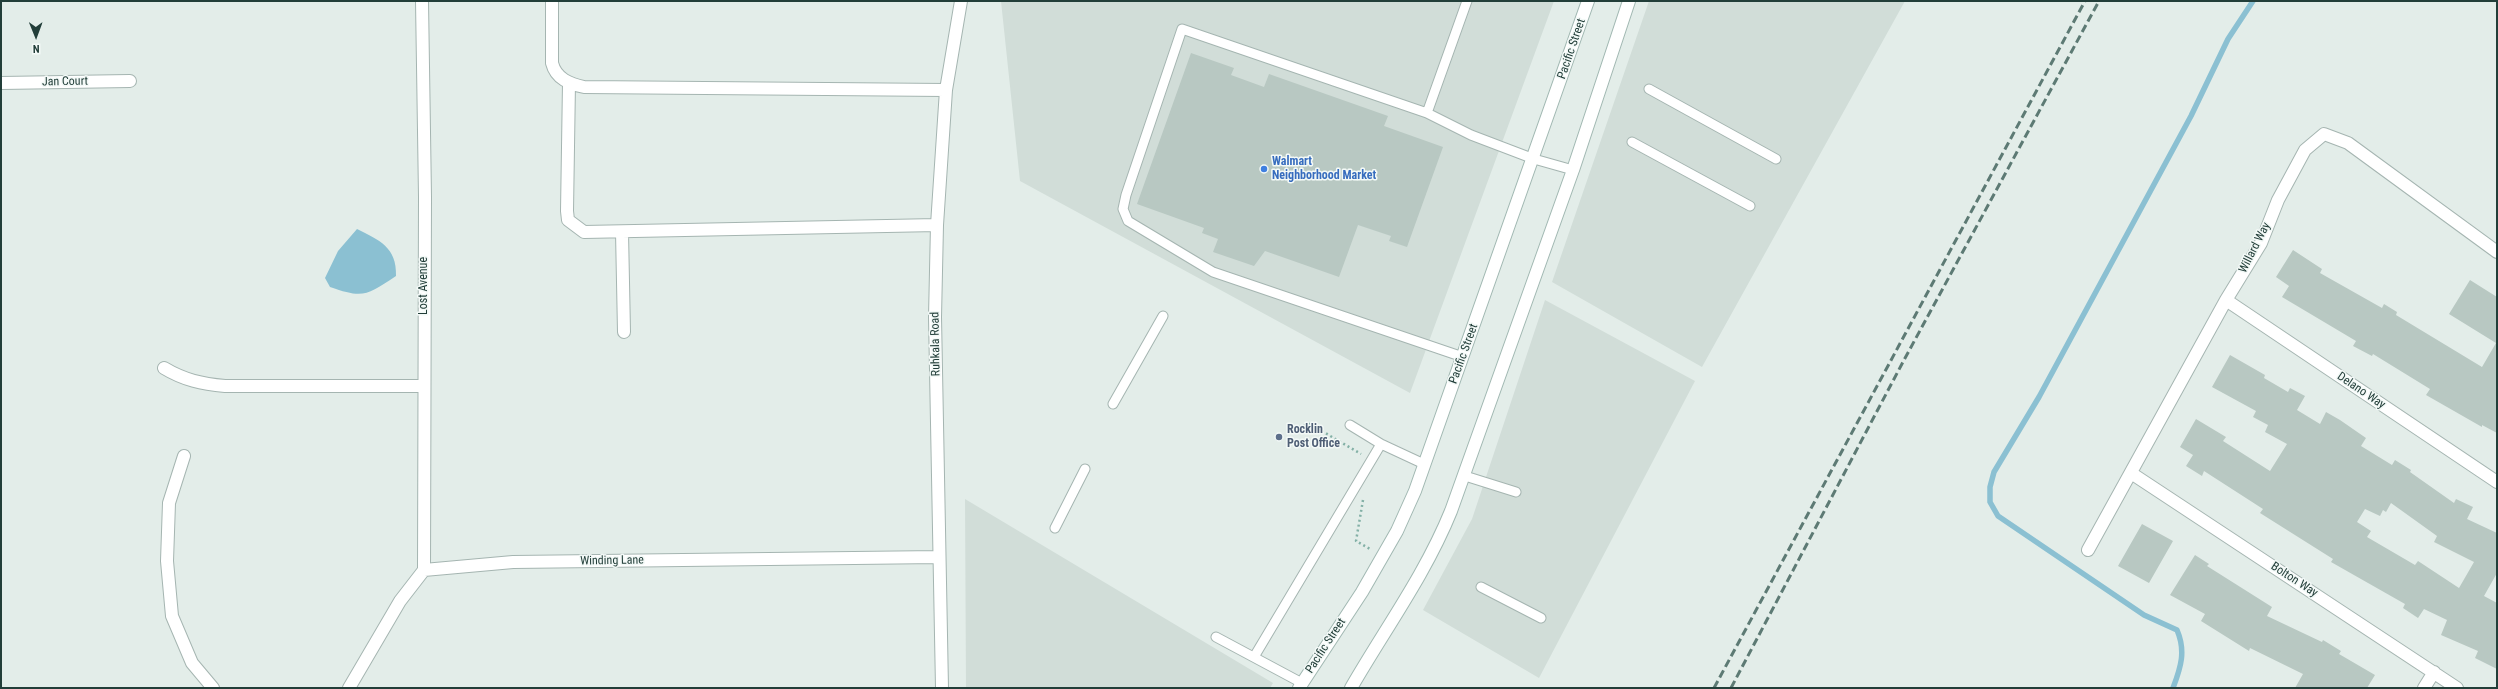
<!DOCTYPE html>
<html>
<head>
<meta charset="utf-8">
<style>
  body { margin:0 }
  #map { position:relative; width:2498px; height:689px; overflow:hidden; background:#e3ede9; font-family:"Roboto Condensed",sans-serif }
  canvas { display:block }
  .frame { position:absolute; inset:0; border:2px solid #223e39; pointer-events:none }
  .north { position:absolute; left:16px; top:16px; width:40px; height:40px; -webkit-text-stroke:3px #f3f9f7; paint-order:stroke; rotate:179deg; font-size:11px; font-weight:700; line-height:16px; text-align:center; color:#223e39 }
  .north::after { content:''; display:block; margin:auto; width:14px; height:18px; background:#223e39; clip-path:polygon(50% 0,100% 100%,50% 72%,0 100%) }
</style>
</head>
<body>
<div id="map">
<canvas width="2498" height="689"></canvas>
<div class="frame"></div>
<div class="north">N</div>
</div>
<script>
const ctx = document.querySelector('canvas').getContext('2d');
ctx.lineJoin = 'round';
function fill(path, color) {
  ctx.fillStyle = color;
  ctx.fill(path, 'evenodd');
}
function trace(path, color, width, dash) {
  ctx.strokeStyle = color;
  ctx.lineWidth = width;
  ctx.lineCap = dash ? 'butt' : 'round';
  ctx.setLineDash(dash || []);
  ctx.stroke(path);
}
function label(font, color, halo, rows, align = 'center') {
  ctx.font = font + ' "Roboto Condensed",sans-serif';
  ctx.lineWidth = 3;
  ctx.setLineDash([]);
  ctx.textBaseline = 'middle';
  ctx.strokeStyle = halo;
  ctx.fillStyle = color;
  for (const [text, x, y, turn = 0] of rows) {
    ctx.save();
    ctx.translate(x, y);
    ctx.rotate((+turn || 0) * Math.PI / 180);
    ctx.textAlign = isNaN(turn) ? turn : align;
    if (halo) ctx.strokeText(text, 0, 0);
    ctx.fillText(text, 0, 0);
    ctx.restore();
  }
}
fill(new Path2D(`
  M1001 1H1554L1410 393 1020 181Z
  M1649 1H1905L1702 367 1552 282Z
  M1545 300 1695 381 1539 678 1423 610 1472 519Z
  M965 499 1273 683 1270 688H966Z`), '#d1ddd8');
fill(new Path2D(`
  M357 229C379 240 397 247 396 276 367 295 364 299 330 287L325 278 338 251Z`), '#8bc0d2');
trace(new Path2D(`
  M2173 688C2181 667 2186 651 2177 630L2144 615 1998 516 1990 502V487L1994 472 2039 397 2191 116 2228 39 2253 1`), '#8bc0d2', 5.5);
fill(new Path2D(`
  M1191 53 1234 68 1231 75 1264 87 1269 74 1388 116 1384 126 1443 147 1407 247 1389 241 1391 236 1358 225 1339 277 1265 251 1254 266 1213 252 1218 239 1202 233 1204 228 1137 204Z
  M2293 250 2322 269 2320 273 2382 308 2384 304 2397 312 2396 315 2482 367 2496 343 2449 314 2470 280 2497 297V433L2482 425V427L2426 395 2430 389 2373 354 2372 356 2353 346 2356 341 2282 297 2289 286 2276 277Z
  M2230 355 2265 375 2264 378 2288 392 2290 388 2305 396 2297 410 2320 424 2326 412 2340 420 2366 438 2361 446 2392 465 2395 460 2411 470 2410 472 2454 503 2456 499 2473 507 2467 519 2497 533V573L2484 596 2497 603V669L2475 658 2478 651 2441 635 2447 620 2424 609 2418 618 2403 608 2405 604 2331 562 2333 559 2260 513 2263 509 2204 471 2202 476 2186 466 2193 455 2180 447 2196 419 2226 437 2223 441 2270 471 2287 444 2265 432 2268 425 2253 417 2256 411 2212 387ZM2391 503 2437 536 2434 542 2474 562 2459 588 2418 561 2415 565 2367 537 2371 531 2357 522 2365 509 2380 516 2383 510 2386 512Z
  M2142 524 2173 541 2149 583 2118 566Z
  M2195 555 2209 564 2207 566 2272 607 2267 616 2322 642 2323 640 2341 651 2339 654 2375 675 2367 688H2295L2303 674 2250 648 2249 651 2201 621 2205 614 2170 595Z`), '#b8c8c2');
const lane = new Path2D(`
  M1649 89 1776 159
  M1427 113 1467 1
  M1632 142 1750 206
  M1463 357 1213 272 1128 221 1123 209 1126 195 1182 29 1427 113 1471 135 1534 159 1573 170
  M1113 404 1163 316
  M1350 425 1381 444 1424 464
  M1465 476 1516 492
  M1055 528 1085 469
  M1481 587 1541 618
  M1216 637 1302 683
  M1254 657 1381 444`);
const street = new Path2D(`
  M422 1 425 197 424 570
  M552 1V63C556 79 570 84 584 87L946 90
  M1 83 130 81
  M569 83 567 211 568 220 584 232 937 225
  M622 232 624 332
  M2226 300 2497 482
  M164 368C184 380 202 384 225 386H424
  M184 456 169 503 167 561 172 616 192 663 213 688
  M2131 473 2457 688
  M2088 550 2226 300 2261 243 2278 200 2305 150 2324 134 2348 143 2497 252
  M349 688 400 601 424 570 513 562 939 557
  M942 688 935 317 937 225 946 90 961 1
  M2424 688 2434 672`);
const secondary = new Path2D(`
  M1299 688 1362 592 1397 531 1415 491 1588 1
  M1351 688C1385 629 1425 575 1451 511L1573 170 1629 1`);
trace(lane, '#a5b5b1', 11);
trace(street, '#a5b5b1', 14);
trace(secondary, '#a1b8b2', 14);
trace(new Path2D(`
  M1299 427 1310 424 1361 454
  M1363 500 1356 541 1370 549`), '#83b0a6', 2.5, [2, 3]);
trace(lane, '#fff', 9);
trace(street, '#fff', 12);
trace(secondary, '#fff', 12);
trace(new Path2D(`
  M1714 688 2085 1
  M1731 688 1904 360 2099 1`), '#5d7a74', 3, [8, 4]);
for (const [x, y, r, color] of [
  [1264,169,4,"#3f7fe0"],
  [1279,437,4,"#5c6f8a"]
]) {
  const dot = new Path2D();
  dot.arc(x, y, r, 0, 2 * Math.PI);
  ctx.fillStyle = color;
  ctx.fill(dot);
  trace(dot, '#f3f9f7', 1.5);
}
label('12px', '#223e39', '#f3f9f7', [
  ["Pacific Street",1572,49,-71],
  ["Jan Court",65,82,-1],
  ["Willard Way",2255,248,-63],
  ["Lost Avenue",424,286,-90],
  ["Ruhkala Road",936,344,-91],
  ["Pacific Street",1464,354,-70],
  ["Delano Way",2361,391,34],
  ["Winding Lane",612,561,-1],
  ["Bolton Way",2294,580,33],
  ["Pacific Street",1326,646,-57]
]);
label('bold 12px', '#366cbe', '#f3f9f7', [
  ["Walmart",1272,162],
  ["Neighborhood Market",1272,176]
], 'left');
label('bold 12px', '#4e5e75', '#f3f9f7', [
  ["Rocklin",1287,430],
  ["Post Office",1287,444]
], 'left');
</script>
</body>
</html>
